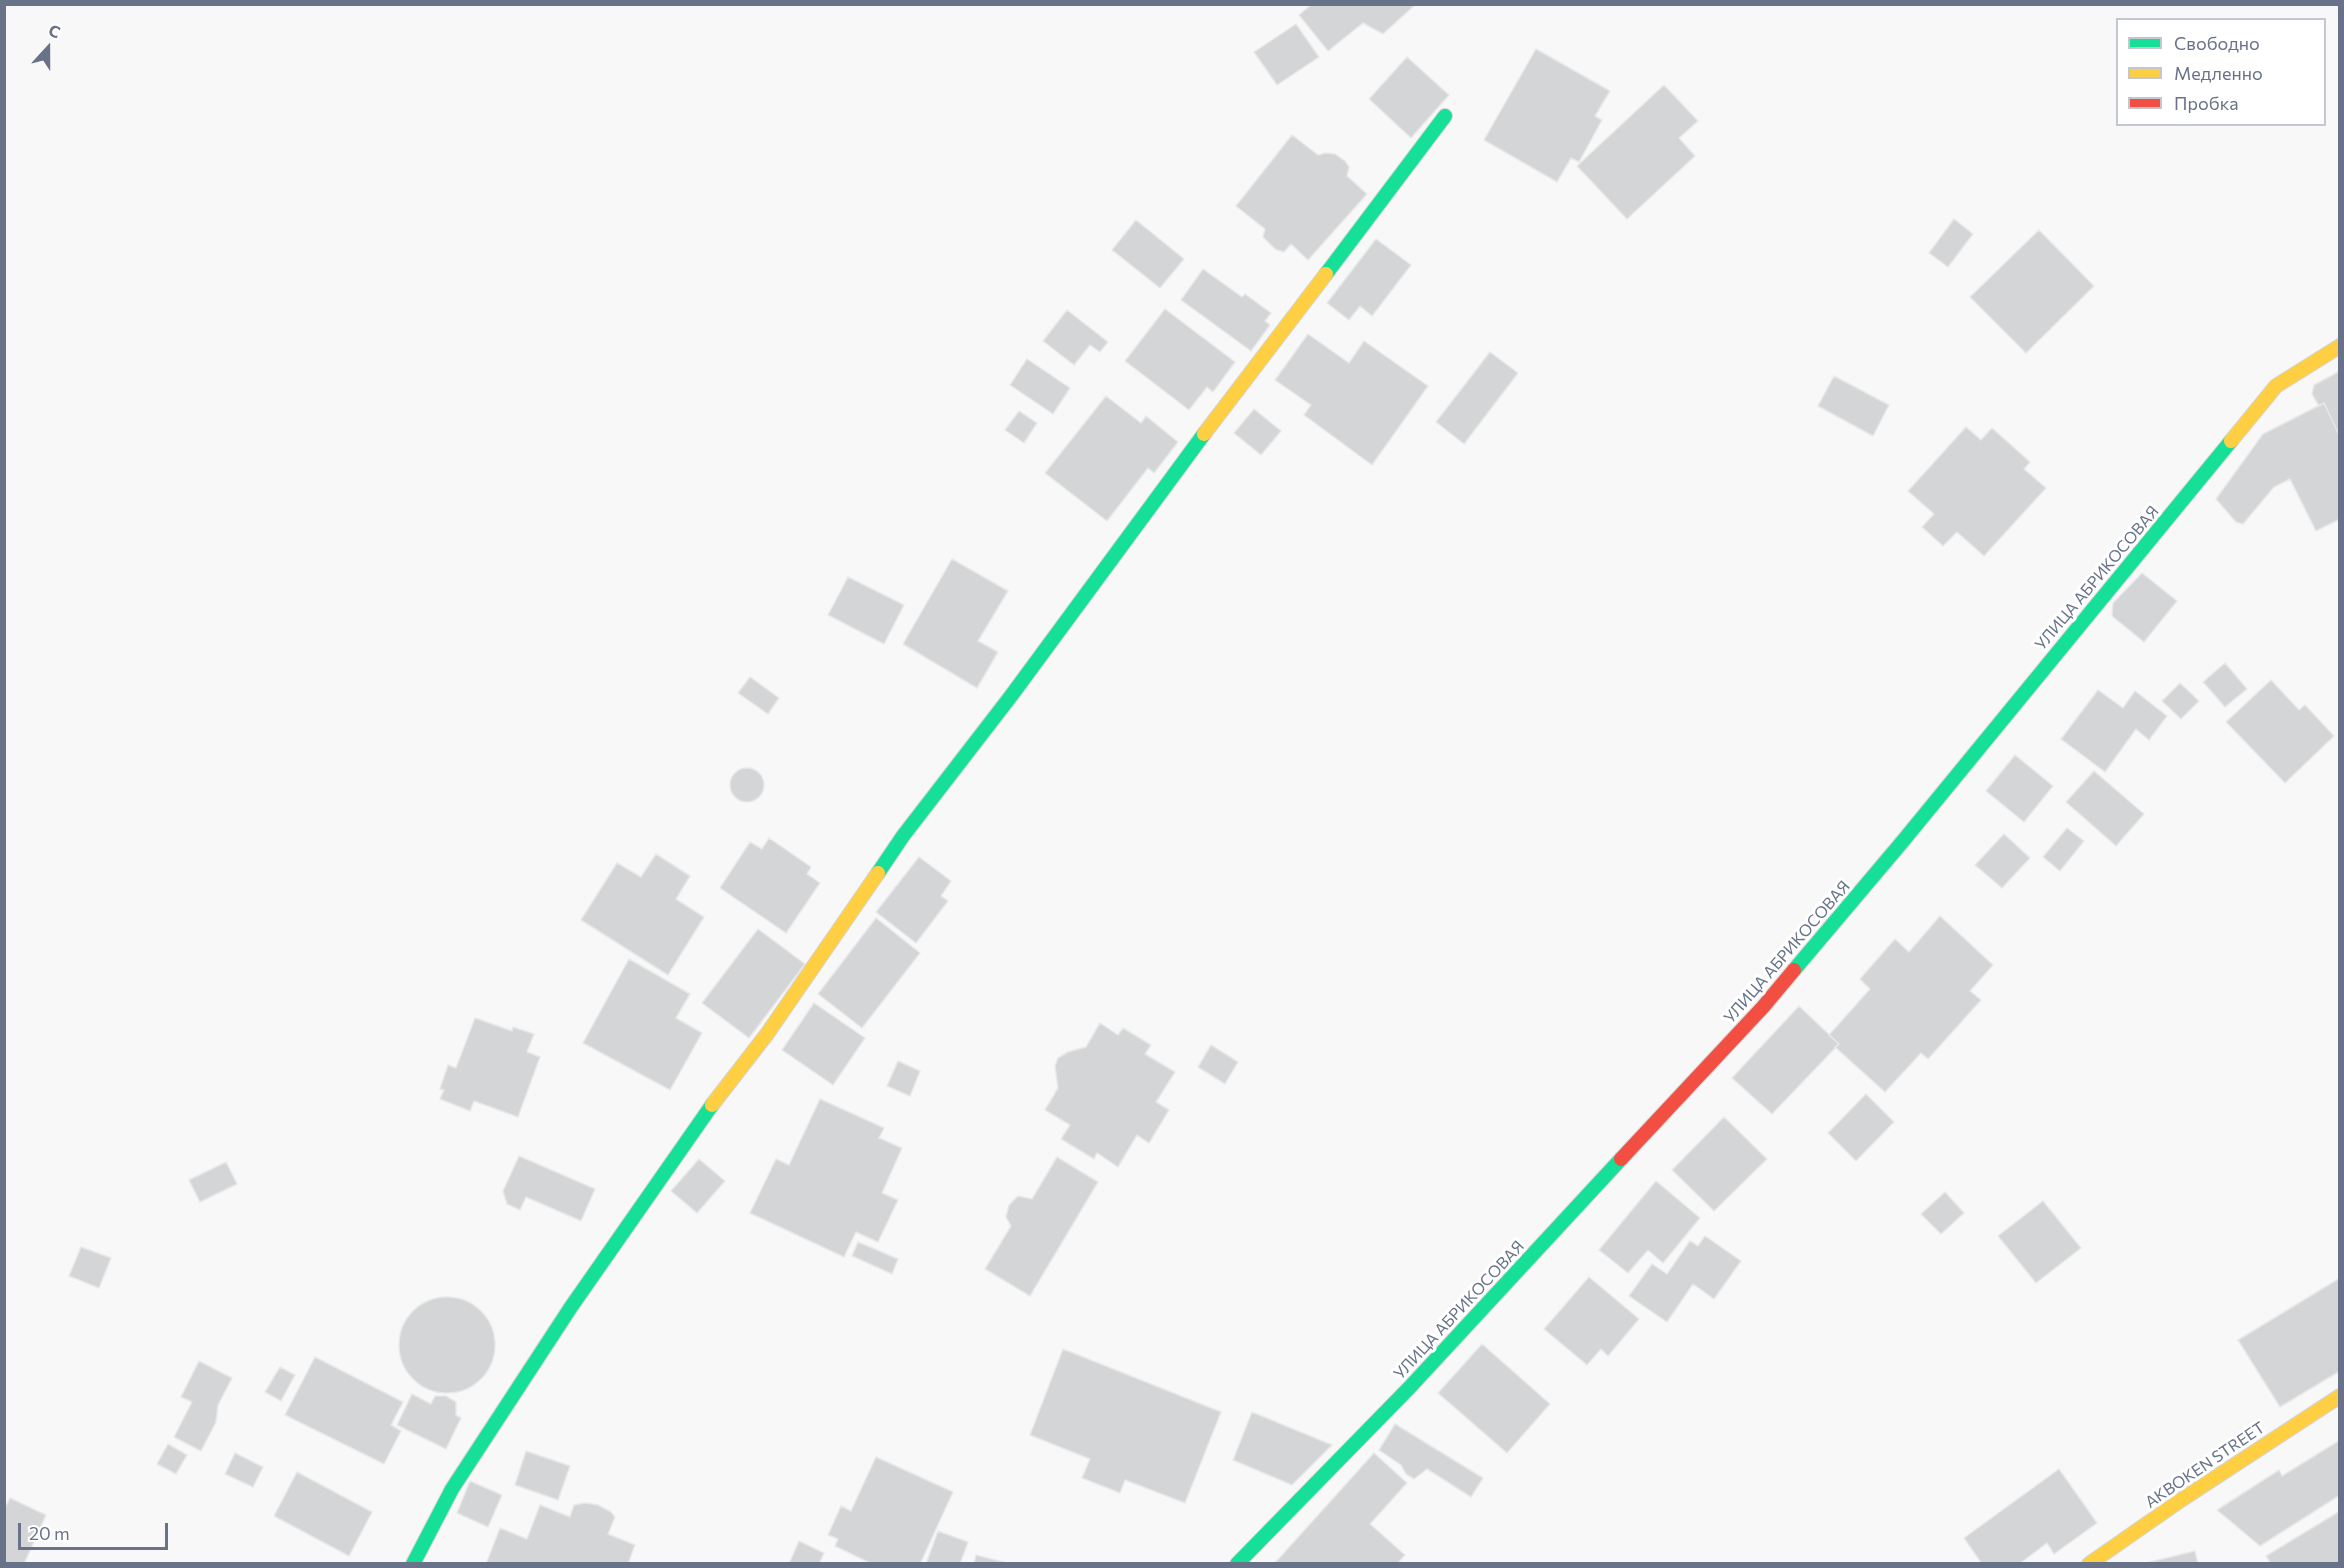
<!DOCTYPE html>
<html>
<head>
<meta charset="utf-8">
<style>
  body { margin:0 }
  #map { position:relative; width:2344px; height:1568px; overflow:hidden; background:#f8f8f8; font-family:Commissioner,sans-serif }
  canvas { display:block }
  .frame { position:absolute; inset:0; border:6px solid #687389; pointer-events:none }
  .legend { position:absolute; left:2116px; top:18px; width:210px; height:108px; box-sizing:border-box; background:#fff; border:2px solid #c3c7d0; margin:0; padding:8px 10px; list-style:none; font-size:18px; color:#687389 }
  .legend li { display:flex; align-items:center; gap:12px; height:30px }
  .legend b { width:30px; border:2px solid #c3c7d0 }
  .north { position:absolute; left:18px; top:18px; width:60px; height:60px; -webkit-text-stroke:4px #fff; paint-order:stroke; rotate:21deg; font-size:16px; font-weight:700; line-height:24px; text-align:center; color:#687389 }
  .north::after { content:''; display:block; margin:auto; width:21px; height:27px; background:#687389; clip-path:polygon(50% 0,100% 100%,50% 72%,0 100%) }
  .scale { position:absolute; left:18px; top:1523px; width:150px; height:27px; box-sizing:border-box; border:3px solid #687389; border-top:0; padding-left:8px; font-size:18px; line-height:21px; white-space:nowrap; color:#687389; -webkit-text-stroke:4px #fff; paint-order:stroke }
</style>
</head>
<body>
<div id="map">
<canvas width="2344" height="1568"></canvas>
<div class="frame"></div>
<ul class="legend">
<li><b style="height:8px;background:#16e098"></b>Свободно</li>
<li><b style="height:8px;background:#ffcf43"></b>Медленно</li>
<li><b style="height:8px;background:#f24e42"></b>Пробка</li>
</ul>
<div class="north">С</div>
<div class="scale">20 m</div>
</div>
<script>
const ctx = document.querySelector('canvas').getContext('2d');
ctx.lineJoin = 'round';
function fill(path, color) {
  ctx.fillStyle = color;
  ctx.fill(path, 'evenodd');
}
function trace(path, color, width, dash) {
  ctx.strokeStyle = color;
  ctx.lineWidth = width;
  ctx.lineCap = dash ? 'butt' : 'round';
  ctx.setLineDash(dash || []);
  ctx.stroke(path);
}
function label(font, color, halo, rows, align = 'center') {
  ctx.font = font + ' Commissioner,sans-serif';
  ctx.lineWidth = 6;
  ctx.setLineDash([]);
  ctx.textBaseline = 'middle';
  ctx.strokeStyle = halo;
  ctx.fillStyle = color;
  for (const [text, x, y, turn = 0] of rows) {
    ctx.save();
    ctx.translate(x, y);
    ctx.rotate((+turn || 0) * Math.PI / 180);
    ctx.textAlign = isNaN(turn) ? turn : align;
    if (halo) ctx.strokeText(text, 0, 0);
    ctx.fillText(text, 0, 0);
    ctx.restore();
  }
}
const building = new Path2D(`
  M1312 4H1416L1383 34 1363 23 1328 51 1299 15Z
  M1296 24 1319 57 1277 85 1254 52Z
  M1536 49 1610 91 1595 116 1602 120 1579 162 1571 158 1557 182 1484 140Z
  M1407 57 1449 95 1411 138 1369 99Z
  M1664 85 1698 121 1679 138 1695 156 1627 219 1577 166Z
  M1292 135 1318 155 1325 153 1335 154 1345 161 1349 167 1347 176 1367 194 1308 260 1291 244 1284 252 1275 249 1263 237 1265 229 1236 206Z
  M1954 219 1973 234 1948 267 1929 253Z
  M1136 220 1184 259 1160 288 1112 250Z
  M2039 230 2094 286 2026 353 1970 297Z
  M1376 239 1411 265 1372 316 1360 306 1349 320 1327 303Z
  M1203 269 1242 297 1245 294 1271 313 1265 321 1270 325 1251 351 1181 300Z
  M1165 309 1235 362 1213 392 1207 387 1189 410 1125 361Z
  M1067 310 1108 342 1100 352 1090 345 1074 365 1043 341Z
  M1308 334 1349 363 1364 341 1428 386 1372 465 1304 415 1311 405 1275 380Z
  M1490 352 1518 373 1464 444 1436 422Z
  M1027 359 1070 388 1053 414 1010 385Z
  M2340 371V437L2324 403 2319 406 2312 394 2314 385Z
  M1834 376 1889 405 1873 436 1818 406Z
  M1106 396 1141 423 1146 416 1178 442 1154 473 1148 468 1107 521 1045 473Z
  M2324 403 2340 437V519L2316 531 2290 479 2274 487 2243 524 2236 522 2216 499 2263 434Z
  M1254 409 1281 431 1261 455 1234 433Z
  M1019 411 1037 423 1024 443 1005 430Z
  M1966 427 1981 440 1992 428 2030 462 2024 469 2046 488 1984 556 1957 532 1943 546 1922 527 1934 514 1908 491Z
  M952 559 1008 591 978 641 998 652 977 688 903 644Z
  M2142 573 2177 601 2144 642 2112 616 2113 603Z
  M848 577 904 605 884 644 828 615Z
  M2225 663 2247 689 2225 707 2203 682Z
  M750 677 779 698 768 714 738 693Z
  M2271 680 2299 710 2305 705 2334 736 2285 783 2226 722Z
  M2180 683 2199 701 2181 719 2162 701Z
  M2098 690 2123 708 2135 691 2167 716 2149 740 2136 729 2105 772 2061 739Z
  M2015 755 2053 786 2024 822 1986 791Z
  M730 785a17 17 0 1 1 34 0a17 17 0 1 1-34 0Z
  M2094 771 2144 814 2116 846 2066 802Z
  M2067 828 2084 841 2060 871 2043 857Z
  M2004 834 2030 858 2002 888 1975 865Z
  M769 838 811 867 807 874 820 883 786 933 720 888 750 842 762 849Z
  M656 854 690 876 676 899 704 917 668 975 581 920 617 863 641 877Z
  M919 857 951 881 941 896 948 901 916 943 876 912Z
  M1940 916 1993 965 1970 991 1981 1000 1928 1059 1921 1053 1885 1092 1835 1047 1839 1044 1829 1035 1870 989 1860 979 1895 939 1909 952Z
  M876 918 920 953 862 1028 818 994Z
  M758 929 805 964 749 1038 702 1003Z
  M629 959 690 994 676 1018 702 1033 670 1090 583 1043Z
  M814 1003 865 1038 833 1085 782 1050Z
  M1799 1006 1839 1044 1772 1114 1732 1078Z
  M475 1018 512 1031 513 1027 534 1034 527 1052 540 1057 518 1117 474 1101 470 1111 440 1099 444 1090 440 1089 448 1065 456 1068Z
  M1100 1023 1118 1035 1123 1028 1151 1045 1145 1054 1175 1072 1156 1102 1169 1110 1149 1143 1137 1135 1118 1167 1097 1153 1094 1159 1061 1139 1070 1125 1045 1110 1058 1088 1055 1066 1058 1058 1068 1052 1086 1047Z
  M1211 1045 1238 1062 1225 1084 1198 1067Z
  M898 1061 920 1071 910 1096 887 1086Z
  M1866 1094 1894 1122 1856 1161 1828 1133Z
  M820 1099 884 1128 879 1138 902 1148 882 1193 898 1200 878 1242 856 1232 844 1257 750 1213 776 1159 789 1165Z
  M1724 1117 1767 1159 1714 1211 1672 1170Z
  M519 1156 595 1189 581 1221 526 1197 520 1210 507 1204 503 1191Z
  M1057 1157 1098 1182 1030 1296 985 1269 1011 1226 1006 1217 1009 1205 1018 1196 1032 1199Z
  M699 1159 725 1181 697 1213 671 1191Z
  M226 1162 237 1184 200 1202 189 1180Z
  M1656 1181 1700 1218 1663 1263 1648 1250 1628 1273 1599 1250Z
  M1945 1192 1964 1213 1941 1234 1921 1214Z
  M2043 1201 2081 1248 2036 1283 1998 1236Z
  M1705 1236 1741 1261 1714 1299 1693 1284 1667 1322 1629 1296 1652 1264 1667 1274 1690 1241 1698 1246Z
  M858 1242 898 1259 892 1274 852 1256Z
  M81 1247 111 1258 99 1288 69 1276Z
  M1589 1277 1639 1319 1608 1356 1601 1349 1587 1365 1544 1329Z
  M2340 1278V1371L2280 1407 2238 1340Z
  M399 1345a48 48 0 1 1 96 0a48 48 0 1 1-96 0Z
  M1482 1344 1550 1404 1507 1453 1438 1393Z
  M1063 1349 1221 1412 1185 1503 1125 1480 1120 1493 1082 1478 1090 1459 1030 1435Z
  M315 1357 403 1402 391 1425 401 1431 384 1464 285 1415Z
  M199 1361 232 1378 218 1405 216 1422 201 1451 174 1437 192 1402 181 1397Z
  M280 1367 295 1375 281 1401 265 1392Z
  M412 1394 431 1404 435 1396H446L456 1402V1415L461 1418 446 1449 397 1425Z
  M1252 1412 1332 1445 1292 1485 1233 1460Z
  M1395 1424 1483 1478 1471 1497 1427 1469 1414 1479 1406 1474 1401 1465 1379 1450Z
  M2340 1440V1495L2260 1546 2217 1510 2279 1470 2282 1476Z
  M168 1444 187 1455 176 1474 157 1464Z
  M526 1451 570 1466 558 1500 515 1485Z
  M235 1453 263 1467 253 1487 225 1474Z
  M1374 1453 1407 1483 1370 1524 1405 1555 1397 1564H1274Z
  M876 1457 953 1492 920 1564H872L835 1546 838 1539 828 1535 841 1506 851 1511Z
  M2059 1469 2097 1523 2054 1554 2047 1543 2019 1564H1982L1964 1538Z
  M297 1472 372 1512 349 1556 274 1516Z
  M470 1481 502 1495 488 1527 457 1513Z
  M10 1498 46 1515 24 1564H4V1510Z
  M585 1503 598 1505 611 1512 615 1517 608 1534 635 1545 628 1564H486L500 1528 527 1539 540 1505 570 1517 574 1505Z
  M2340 1511V1564H2271L2266 1556Z
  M938 1531 968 1542 960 1564H926Z
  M799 1541 824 1553 819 1564H789Z
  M2195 1551 2198 1564H2146V1563Z
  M976 1555 1011 1564H974Z`);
fill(building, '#d4d5d6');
trace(building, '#e8e8e8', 1.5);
const fast = new Path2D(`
  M1326 274 1445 116
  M878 873 903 836 1011 696 1204 434
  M1794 970 1903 841 2231 441
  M413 1564 452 1489 571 1307 712 1105
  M1237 1564 1410 1387 1621 1159`);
const slow = new Path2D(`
  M1204 434 1326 274
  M2231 441 2276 386 2340 346
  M712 1105 767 1034 878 873
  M2089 1564 2181 1500 2340 1396`);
const jam = new Path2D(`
  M1621 1159 1763 1007 1794 970`);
trace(fast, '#d4d5d7', 16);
trace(slow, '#d4d5d7', 16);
trace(jam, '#d4d5d7', 16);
trace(fast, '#16e098', 14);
trace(slow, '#ffcf43', 14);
trace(jam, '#f24e42', 14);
label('16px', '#687389', '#fff', [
  ["УЛИЦА АБРИКОСОВАЯ",2097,578,-50],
  ["УЛИЦА АБРИКОСОВАЯ",1787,952,-49],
  ["УЛИЦА АБРИКОСОВАЯ",1459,1310,-47],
  ["AKBOKEN STREET",2205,1465,-34]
]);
</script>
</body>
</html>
